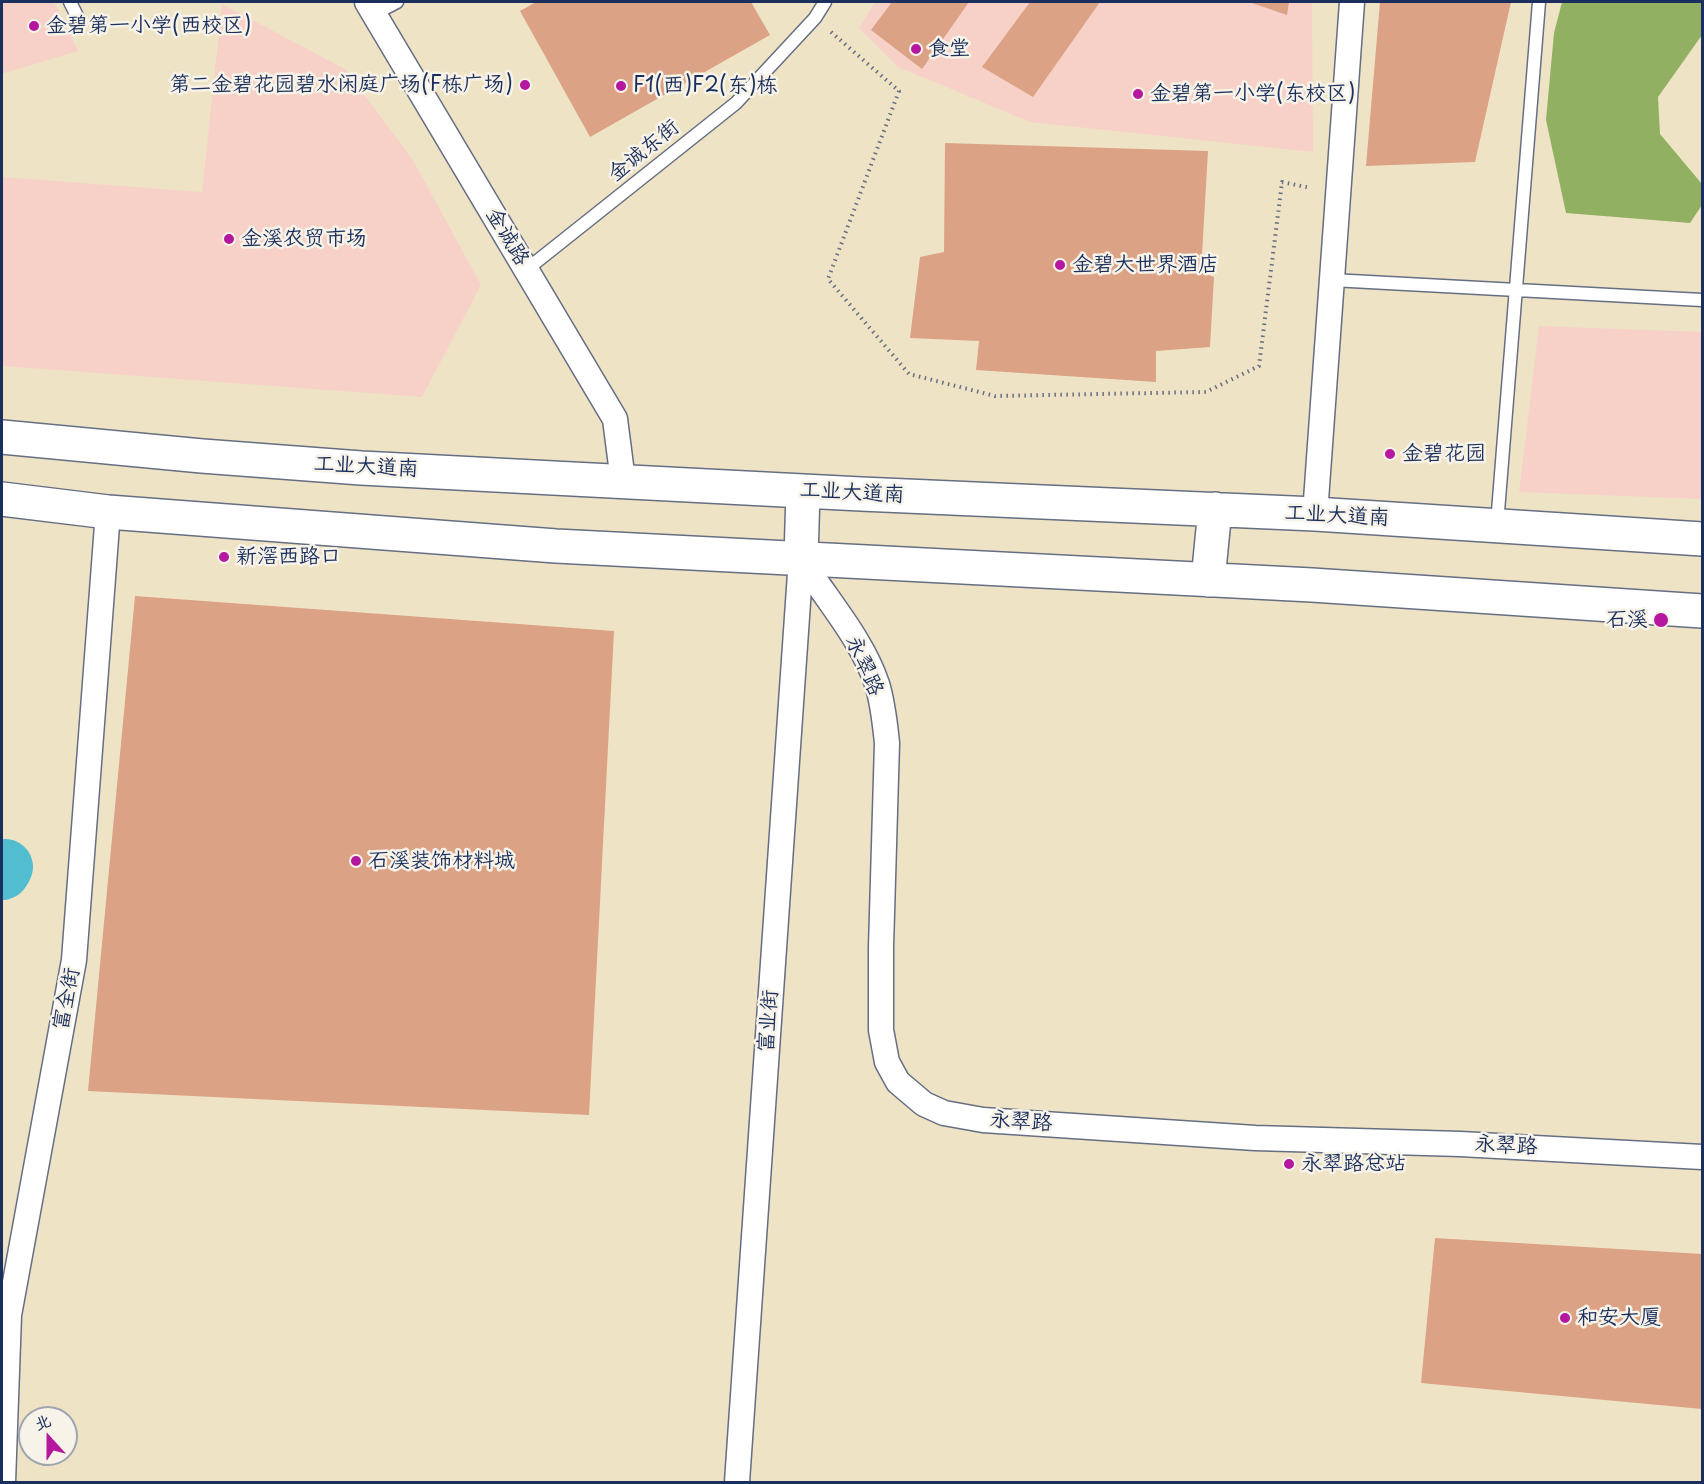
<!DOCTYPE html>
<html>
<head>
<meta charset="utf-8">
<style>
  body { margin:0 }
  #map { position:relative; width:1704px; height:1484px; overflow:hidden; background:#efe3c6; font-family:"Playpen Sans","LXGW WenKai TC",sans-serif }
  canvas { display:block }
  .frame { position:absolute; inset:0; border:3px solid #1b2f5e; pointer-events:none }
  .north { position:absolute; left:18px; top:1406px; width:60px; height:60px; box-sizing:border-box; background:#f7f3e8; border:2px solid #9fa5b1; border-radius:50%; rotate:339deg; font-size:16px; font-weight:700; line-height:24px; text-align:center; color:#1b2f5e }
  .north::after { content:''; display:block; margin:auto; width:21px; height:27px; background:#b5179e; clip-path:polygon(50% 0,100% 100%,50% 72%,0 100%) }
</style>
</head>
<body>
<div id="map">
<canvas width="1704" height="1484"></canvas>
<div class="frame"></div>
<div class="north">北</div>
</div>
<script>
const ctx = document.querySelector('canvas').getContext('2d');
ctx.lineJoin = 'round';
function fill(path, color) {
  ctx.fillStyle = color;
  ctx.fill(path, 'evenodd');
}
function trace(path, color, width, dash) {
  ctx.strokeStyle = color;
  ctx.lineWidth = width;
  ctx.lineCap = dash ? 'butt' : 'round';
  ctx.setLineDash(dash || []);
  ctx.stroke(path);
}
function label(font, color, halo, rows, align = 'center') {
  ctx.font = font + ' "Playpen Sans","LXGW WenKai TC",sans-serif';
  ctx.lineWidth = 5;
  ctx.setLineDash([]);
  ctx.textBaseline = 'middle';
  ctx.strokeStyle = halo;
  ctx.fillStyle = color;
  for (const [text, x, y, turn = 0] of rows) {
    ctx.save();
    ctx.translate(x, y);
    ctx.rotate((+turn || 0) * Math.PI / 180);
    ctx.textAlign = isNaN(turn) ? turn : align;
    if (halo) ctx.strokeText(text, 0, 0);
    ctx.fillText(text, 0, 0);
    ctx.restore();
  }
}
fill(new Path2D(`
  M2 2H54L78 51 2 74Z
  M875 2H1312L1313 152 1030 122 898 67 859 28Z
  M222 4 345 69 413 160 481 285 422 397 2 366V177L202 192Z
  M1539 326 1702 332V499L1519 492Z`), '#f7d1c8');
fill(new Path2D(`
  M1562 2H1702V35L1658 97 1660 134 1702 184V205L1690 223 1566 213 1546 120 1554 33Z`), '#92b062');
trace(new Path2D(`
  M2 872 5 867`), '#52bdce', 56);
fill(new Path2D(`
  M536 2H751L770 35 590 137 520 11Z
  M892 2H969L922 69 871 30Z
  M1030 2H1100L1033 97 982 67Z
  M1249 2H1289L1287 15Z
  M1380 2H1511L1475 162 1366 166Z
  M945 143 1208 151 1201 272 1214 277 1210 347 1156 351V382L976 370 979 341 910 338 920 257 944 252Z
  M135 596 614 631 589 1115 88 1091Z
  M1435 1238 1702 1254V1409L1421 1383Z`), '#dca285');
const service = new Path2D(`
  M70 2 80 22
  M374 14 397 2
  M526 270 736 103 815 18 825 2
  M1332 280 1702 300
  M1497 524 1539 2`);
const minor = new Path2D(`
  M367 2 615 419 623 481
  M1315 514 1352 2
  M801 559C826 599 862 639 877 684 883 703 885 724 887 743L881 947V1030L887 1062 898 1082 924 1104 944 1113 983 1120 1255 1138 1460 1144 1702 1157
  M3 1482 9 1315 74 960 108 512
  M737 1482 801 559`);
const primary = new Path2D(`
  M2 437 202 456 361 468 861 494 1315 514 1702 539
  M2 499 108 512 556 546 1312 585 1702 611
  M801 559 803 491
  M1208 580 1215 509`);
trace(service, '#656e82', 15);
trace(minor, '#656e82', 27);
trace(primary, '#656e82', 36);
trace(new Path2D(`
  M831 32 899 91 828 279 909 374 995 396 1206 392 1259 366 1282 182 1311 188`), '#656e82', 4, [1.5, 4.5]);
trace(service, '#fff', 12);
trace(minor, '#fff', 24);
trace(primary, '#fff', 33);
for (const [x, y, r, color] of [
  [34,26,6,"#b5179e"],
  [916,49,6,"#b5179e"],
  [525,85,6,"#b5179e"],
  [621,86,6,"#b5179e"],
  [1138,94,6,"#b5179e"],
  [229,239,6,"#b5179e"],
  [1060,265,6,"#b5179e"],
  [1390,454,6,"#b5179e"],
  [224,557,6,"#b5179e"],
  [1661,620,8,"#b5179e"],
  [356,861,6,"#b5179e"],
  [1289,1164,6,"#b5179e"],
  [1565,1318,6,"#b5179e"]
]) {
  const dot = new Path2D();
  dot.arc(x, y, r, 0, 2 * Math.PI);
  ctx.fillStyle = color;
  ctx.fill(dot);
  trace(dot, '#f7f3e8', 2);
}
label('21px', '#1b2f5e', '#f7f3e8', [
  ["金碧第一小学(西校区)",46,26],
  ["食堂",928,49],
  ["第二金碧花园碧水闲庭广场(F栋广场)",513,85,"right"],
  ["F1(西)F2(东)栋",633,86],
  ["金碧第一小学(东校区)",1150,94],
  ["金溪农贸市场",241,239],
  ["金碧大世界酒店",1072,265],
  ["金碧花园",1402,454],
  ["新滘西路口",236,557],
  ["石溪",1648,620,"right"],
  ["石溪装饰材料城",368,861],
  ["永翠路总站",1301,1164],
  ["和安大厦",1577,1318]
], 'left');
label('21px', '#1b2f5e', '#f7f3e8', [
  ["金诚东街",644,151,-39],
  ["金诚路",507,237,59],
  ["工业大道南",366,467,3],
  ["工业大道南",852,493,3],
  ["工业大道南",1337,516,3],
  ["永翠路",864,666,66],
  ["富全街",67,999,-79],
  ["富业街",769,1021,-86],
  ["永翠路",1021,1122,4],
  ["永翠路",1506,1146,3]
]);
</script>
</body>
</html>
